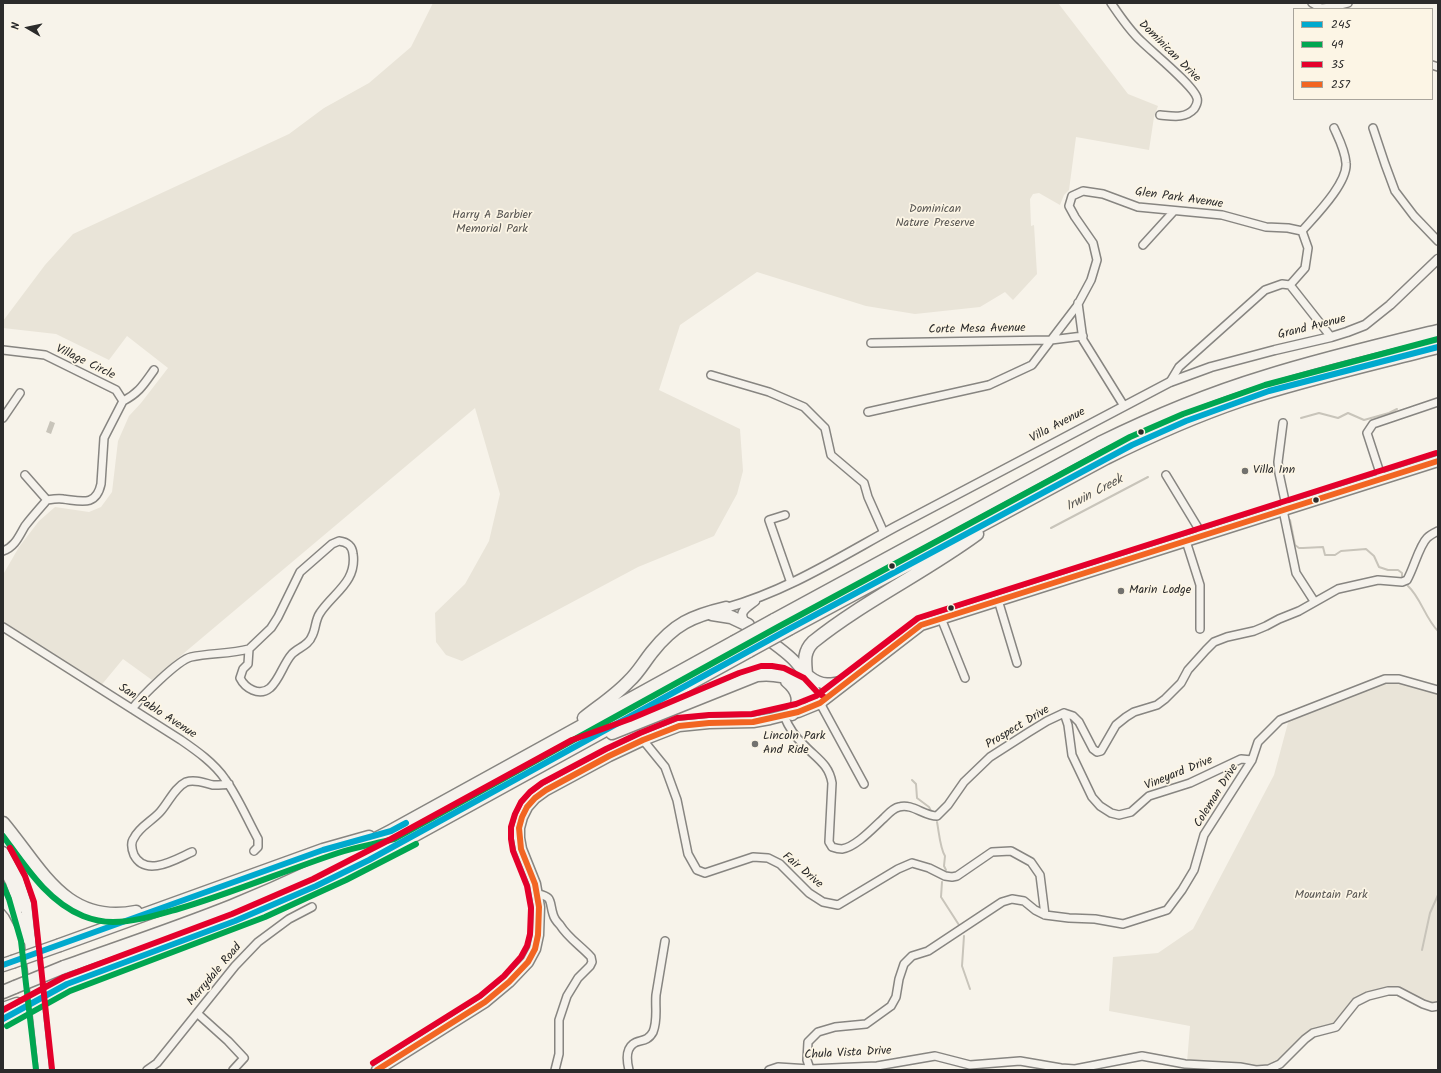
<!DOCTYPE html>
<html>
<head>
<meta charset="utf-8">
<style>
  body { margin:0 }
  #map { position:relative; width:1441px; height:1073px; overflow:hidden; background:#f7f3ea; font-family:Kalam,sans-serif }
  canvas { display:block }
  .frame { position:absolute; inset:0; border:4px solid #2b2b2b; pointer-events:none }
  .legend { position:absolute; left:1293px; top:8px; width:140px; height:92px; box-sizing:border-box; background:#fcf5e5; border:1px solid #a8a49b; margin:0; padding:5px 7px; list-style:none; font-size:12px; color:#2b2b2b }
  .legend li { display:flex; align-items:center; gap:8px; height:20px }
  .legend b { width:20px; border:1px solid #a8a49b }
  .north { position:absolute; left:8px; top:8px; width:40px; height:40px; -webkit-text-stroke:3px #fcf5e5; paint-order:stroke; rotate:279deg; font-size:11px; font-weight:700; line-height:16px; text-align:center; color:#2b2b2b }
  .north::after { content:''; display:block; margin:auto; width:14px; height:18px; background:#2b2b2b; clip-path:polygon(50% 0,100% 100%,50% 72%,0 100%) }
</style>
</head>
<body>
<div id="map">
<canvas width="1441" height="1073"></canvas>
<div class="frame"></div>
<ul class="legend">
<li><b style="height:5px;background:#00a9ce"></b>245</li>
<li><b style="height:5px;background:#00a651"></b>49</li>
<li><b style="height:5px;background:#e4002b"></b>35</li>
<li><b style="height:5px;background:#f26522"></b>257</li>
</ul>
<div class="north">N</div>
</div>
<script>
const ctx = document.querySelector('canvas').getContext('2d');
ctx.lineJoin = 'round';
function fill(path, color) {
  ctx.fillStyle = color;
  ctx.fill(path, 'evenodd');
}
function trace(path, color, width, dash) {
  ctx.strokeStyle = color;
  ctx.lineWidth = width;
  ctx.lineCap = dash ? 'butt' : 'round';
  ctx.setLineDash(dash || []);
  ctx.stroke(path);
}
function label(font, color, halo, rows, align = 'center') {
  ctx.font = font + ' Kalam,sans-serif';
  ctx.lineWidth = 3.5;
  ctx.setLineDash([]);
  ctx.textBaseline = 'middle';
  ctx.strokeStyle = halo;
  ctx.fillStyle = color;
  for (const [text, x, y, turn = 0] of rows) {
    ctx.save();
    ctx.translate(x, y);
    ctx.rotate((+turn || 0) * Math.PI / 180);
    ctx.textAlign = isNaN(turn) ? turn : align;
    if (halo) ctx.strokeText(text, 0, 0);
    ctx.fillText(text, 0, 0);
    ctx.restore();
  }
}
fill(new Path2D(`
  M433 3H1058L1128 94 1158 106 1154 117 1149 150 1076 137 1069 190 1064 195 1060 205 1039 193 1033 194 1030 199 1031 226 1034 225 1037 274 1013 300 1005 292 980 307 915 314 866 306 757 272 680 325 659 390 740 429 743 471 737 494 714 536 638 567 462 661 446 655 436 642 435 613 465 584 489 541 500 494 475 408 152 680 123 659 99 688 3 627 4 573 19 547 39 521 55 507 89 512 101 507 112 492 118 441 129 416 141 403 168 368 127 336 109 360 56 334 3 328V321L45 265 73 234 289 134 324 108 369 83 411 47Z
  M1399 681 1438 693V1008L1393 990 1356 1004 1341 1023 1311 1035 1280 1066 1264 1070 1187 1062 1190 1026 1109 1011 1113 957 1158 953 1193 929 1274 775 1289 719 1376 683Z`), '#e9e4d8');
fill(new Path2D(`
  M50 421 55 423 51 434 46 432Z`), '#c8c4ba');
trace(new Path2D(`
  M1301 418 1319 413 1338 418 1348 413 1364 420 1389 413 1397 409
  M1290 520 1295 545 1299 548H1303L1323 547 1325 555H1335L1341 551 1366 549 1374 556 1379 567 1388 570H1398L1402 573V576
  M1051 528 1148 477
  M1408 586C1421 598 1425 618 1438 631
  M1438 720V727
  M1438 745V771
  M912 780 916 784 917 798 929 807 931 811
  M1438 799V826
  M937 822C939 832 940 848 945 856L944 866 946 870
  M942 882 941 897 959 925
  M964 936 962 966 970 989
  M1422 950 1430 913 1438 895`), '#c8c4ba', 2);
const minor = new Path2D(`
  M1111 3C1120 16 1129 30 1141 41 1152 52 1194 86 1197 98 1198 101 1196 106 1194 109 1185 119 1172 116 1160 115
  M1312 3 1321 8 1332 7 1348 3
  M1432 65 1438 67
  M1373 128 1385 164 1395 191 1414 216 1438 241
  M1302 231C1315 216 1348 183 1346 163 1345 150 1339 139 1334 128
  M1143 245 1174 211
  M1290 285 1305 268 1308 248 1302 231
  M1078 303 1083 340 1124 406
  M871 343 1051 340 1083 336
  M3 350 45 355 116 390 123 401 104 438 101 484C96 507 81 501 63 499 58 498 53 499 47 500 40 508 32 517 25 526 19 536 15 547 3 551
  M711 375 769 392 804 407 825 428 831 455 864 483 868 497 884 533
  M1170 382 1179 367 1265 290 1282 284 1290 285 1331 337
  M123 401C139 393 144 384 154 370
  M868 412 989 385 1032 365 1077 306 1091 280 1097 260 1093 243 1075 217 1069 206 1072 196 1083 191 1103 194 1138 207 1222 215 1266 227 1288 228 1302 231
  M3 418 20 393
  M1283 423 1278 462 1279 473 1285 501 1284 515 1296 573 1314 601
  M25 475 47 500
  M1166 475 1203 536
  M1382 479 1367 433 1373 424 1438 402
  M785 515 769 520 791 583
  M339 541C347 542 352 545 353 554 357 582 333 593 320 613 315 620 316 629 312 636 309 645 298 648 292 654 283 664 280 679 270 688 259 697 245 688 240 678L243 669 248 664 249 649 271 628 278 617 300 572 332 544Z
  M1186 541 1200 585V629
  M998 600 1017 663
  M941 618 965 678
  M3 627 181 740C197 751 214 763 225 779 238 797 247 819 258 839V847L254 851
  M820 703 864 784
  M132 709C141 697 178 660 191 657 210 653 230 654 249 649
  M1064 713 1068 725 1072 755 1092 797 1100 806 1111 813 1119 815 1131 812 1149 796 1190 783 1241 759 1252 760
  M784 716C789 728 795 737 804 745 816 758 829 764 832 783L829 842 832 847C835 848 839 849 842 849 856 847 874 827 884 818 888 814 893 808 899 807 912 803 924 816 937 816L948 805 964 782 990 757 1029 732 1047 721 1064 713 1073 716 1079 722 1093 749 1097 752 1101 751 1116 725 1126 717 1134 712 1157 705 1165 699 1181 683 1188 670 1206 650 1214 642 1227 637 1254 631 1266 626 1279 619 1299 611 1338 589 1378 580 1402 582 1407 580C1414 568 1419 546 1427 538 1430 535 1434 533 1438 531
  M643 740 665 767 677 800 688 854 697 870 705 873 753 857 768 858 780 864 809 893 823 902 838 905 898 869 912 863 929 868 945 876 952 877 957 876 992 852 1011 851 1031 862 1040 875 1045 915
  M192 852C176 859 146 878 134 855 132 850 130 843 134 838 139 827 152 821 160 812 169 802 174 788 186 782 195 779 204 783 213 785 218 785 224 785 229 784
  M538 894C553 897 549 901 553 914 554 918 557 922 560 925 568 938 581 946 591 957L592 962 590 966 578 978 567 996 559 1020V1054L555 1070
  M198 1014 228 1041 244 1058 233 1070
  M810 1069 807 1060 808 1042 818 1032 835 1027 866 1024 891 1006 896 997 899 979 904 964 912 956 928 951 1002 902 1012 899 1024 901 1035 910 1045 915 1069 918 1095 919 1123 924 1167 910 1182 890 1194 870 1204 835 1252 760 1258 742 1280 720 1385 679H1399L1438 690
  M147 1070 157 1063 235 966 258 942 289 919 312 907
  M629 1070C627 1062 625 1050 633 1044 639 1039 647 1043 653 1032 658 1020 655 1008 656 995 659 977 662 959 665 941
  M769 1070 778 1067 810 1069 877 1066 935 1056 970 1065 1020 1061 1061 1068 1075 1069 1142 1056 1185 1064 1240 1067 1256 1070 1269 1069 1280 1064 1305 1039 1313 1033 1336 1027 1356 1002 1368 996 1388 991H1398L1423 1004 1432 1007 1438 1006`);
const tertiary = new Path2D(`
  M726 608C787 591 840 557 895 527 987 479 1078 430 1170 382L1211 367 1275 350 1331 337 1347 332 1365 325 1390 305 1438 259
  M747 624C736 613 746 608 755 601`);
const secondary = new Path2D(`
  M750 627C785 651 804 662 820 703
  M809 676C823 687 832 684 848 680
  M3 852 18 879 26 904 44 1070
  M3 867 11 882 20 907
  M377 1070 485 1002 509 982 528 962 535 949 538 935 539 907 535 884 521 849 519 838V828L522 817 527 807 535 798 546 790 609 756 643 740 679 726 709 723 753 722 770 719 798 712 820 703 921 625 1438 461`);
const motorway = new Path2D(`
  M712 614 731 617 748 625
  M774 620 1100 443C1153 417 1208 394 1264 377 1321 359 1380 345 1438 331
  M789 629 1106 458C1150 436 1195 416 1242 400 1306 379 1373 364 1438 347
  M806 674C805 662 803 652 813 642 864 601 924 573 977 534
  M787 681C798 690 802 702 792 714
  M584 718C599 706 616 695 629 681 638 673 644 662 652 652 674 624 692 616 726 608
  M612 733 757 675C772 673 793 676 804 688 809 694 812 701 820 703
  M3 823C41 868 65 926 136 912
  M3 898 14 911 29 939
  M60 945 323 850 369 837
  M3 965 12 962
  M64 967C120 947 177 928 232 906 286 884 339 859 391 831L734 642
  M67 984C123 963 179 943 235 921 289 899 343 874 395 846L749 651
  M3 992 15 987
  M3 1009 17 1004
  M3 1019 18 1012`);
trace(minor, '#878581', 10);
trace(tertiary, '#878581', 11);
trace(secondary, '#878581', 13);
trace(motorway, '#878581', 15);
trace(minor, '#f5f2ec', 7);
trace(tertiary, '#f5f2ec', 8);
trace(secondary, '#f5f2ec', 10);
trace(motorway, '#f5f2ec', 12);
const motorwayBridge = new Path2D(`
  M734 642 774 620
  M749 651 789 629
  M12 962 60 945
  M15 987 64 967
  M18 1012 67 984`);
trace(motorwayBridge, '#878581', 15, []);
trace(motorwayBridge, '#f5f2ec', 12);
trace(new Path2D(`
  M3 965 323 850 391 831 406 823
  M3 1019 67 984 235 921 316 886 369 860 789 629 1132 445 1186 421 1269 391 1438 347`), '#00a9ce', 6);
trace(new Path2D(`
  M3 836C26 867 47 901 83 916 93 920 103 922 113 922 135 922 157 915 178 909 232 893 284 871 338 853 356 847 375 844 394 839L778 627 1130 437 1183 414 1265 385 1438 339
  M3 885 9 899 21 941 36 1070
  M7 1026 70 991 265 917 346 880 416 844`), '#00a651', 6);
trace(new Path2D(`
  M10 848 25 876 34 902 52 1069
  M3 1010 64 977 232 914 313 879 391 839 572 740 630 719 739 673 761 666H772L784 668 804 678 818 693 823 696
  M373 1063 480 996 504 976 521 957 527 946 530 934 531 908 527 886 513 851 511 839V827L515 814 521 802 530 792 542 783 606 749 640 733 677 718 709 715 752 714 796 704 816 696 918 618 1436 453`), '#e4002b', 6);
trace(new Path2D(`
  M377 1070 485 1002 509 982 528 962 535 949 538 935 539 907 535 884 521 849 519 828 522 817 527 807 535 798 546 790 609 756 643 740 679 726 709 723 753 722 798 712 820 703 921 625 1438 461`), '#f26522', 6);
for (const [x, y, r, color] of [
  [1141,432,3.5,"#2b2b2b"],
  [1245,471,4,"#72716e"],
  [1316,500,3.5,"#2b2b2b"],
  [892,566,3.5,"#2b2b2b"],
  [1121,591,4,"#72716e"],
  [951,608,3.5,"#2b2b2b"],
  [755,744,4,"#72716e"]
]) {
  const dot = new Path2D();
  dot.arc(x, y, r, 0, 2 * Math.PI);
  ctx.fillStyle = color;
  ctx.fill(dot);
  trace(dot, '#fcf5e5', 1.5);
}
label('12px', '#2b2b2b', '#fcf5e5', [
  ["Dominican Drive",1169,52,45],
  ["Glen Park Avenue",1179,199,8],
  ["Grand Avenue",1312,328,-14],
  ["Corte Mesa Avenue",977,330,-1],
  ["Village Circle",85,363,26],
  ["Villa Avenue",1058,426,-28],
  ["San Pablo Avenue",157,712,33],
  ["Prospect Drive",1018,728,-31],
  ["Vineyard Drive",1179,774,-22],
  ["Coleman Drive",1217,796,-58],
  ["Fair Drive",802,871,40],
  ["Merrydale Road",215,975,-50],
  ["Chula Vista Drive",848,1054,-3]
]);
label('12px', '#585653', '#fcf5e5', [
  ["Dominican",935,210],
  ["Nature Preserve",935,224],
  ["Harry A Barbier",492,216],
  ["Memorial Park",492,230],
  ["Mountain Park",1331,896]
]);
label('12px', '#2b2b2b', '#fcf5e5', [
  ["Villa Inn",1253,471],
  ["Marin Lodge",1129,591],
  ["Lincoln Park",763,737],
  ["And Ride",763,751]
], 'left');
label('italic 13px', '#545350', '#fcf5e5', [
  ["Irwin Creek",1095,494,-28]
]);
</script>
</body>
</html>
